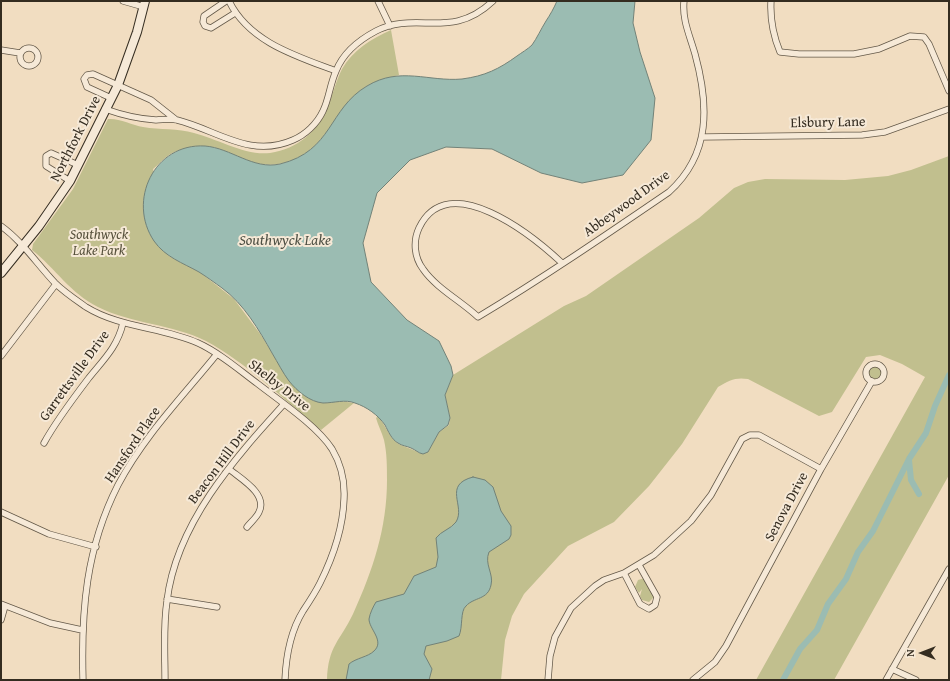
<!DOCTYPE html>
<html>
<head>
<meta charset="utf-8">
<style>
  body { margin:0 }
  #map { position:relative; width:950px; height:681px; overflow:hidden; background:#f1ddc1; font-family:"Gentium Book Plus",serif }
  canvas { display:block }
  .frame { position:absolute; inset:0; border:2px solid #342c20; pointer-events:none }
  .north { position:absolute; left:902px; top:633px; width:40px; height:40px; -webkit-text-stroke:3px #f6e9d7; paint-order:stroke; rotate:270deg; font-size:11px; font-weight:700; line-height:16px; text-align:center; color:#342c20 }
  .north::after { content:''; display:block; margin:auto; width:14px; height:18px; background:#342c20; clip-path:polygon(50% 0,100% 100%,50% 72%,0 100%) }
</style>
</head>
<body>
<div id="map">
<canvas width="950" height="681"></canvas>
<div class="frame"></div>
<div class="north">N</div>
</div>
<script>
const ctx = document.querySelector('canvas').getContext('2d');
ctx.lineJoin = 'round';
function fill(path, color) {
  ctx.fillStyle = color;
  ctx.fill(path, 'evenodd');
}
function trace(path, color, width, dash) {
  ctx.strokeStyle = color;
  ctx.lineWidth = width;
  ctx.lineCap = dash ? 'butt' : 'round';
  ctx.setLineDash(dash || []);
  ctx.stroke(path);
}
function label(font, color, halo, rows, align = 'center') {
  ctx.font = font + ' "Gentium Book Plus",serif';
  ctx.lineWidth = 4;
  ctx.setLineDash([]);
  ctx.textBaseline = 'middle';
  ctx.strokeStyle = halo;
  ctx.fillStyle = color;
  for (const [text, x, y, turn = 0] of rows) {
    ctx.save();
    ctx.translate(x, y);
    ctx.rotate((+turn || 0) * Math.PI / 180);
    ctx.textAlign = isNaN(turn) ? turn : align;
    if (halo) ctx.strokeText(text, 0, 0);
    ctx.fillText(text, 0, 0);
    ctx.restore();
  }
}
fill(new Path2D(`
  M391 30 399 75C389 78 376 80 367 86 332 110 326 157 278 164 256 168 239 156 219 149 205 144 182 147 169 155 163 159 158 165 153 169L169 256 201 273 234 299 261 335 280 366 312 400 323 403 340 401 354 403 321 430C287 402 244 361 206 341 172 324 132 324 98 307 70 293 56 269 32 250L33 244 73 189 108 119C119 118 132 125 143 127 160 130 178 128 194 133 218 139 245 156 270 153 298 149 318 131 328 106 333 94 336 81 342 69 353 50 371 39 391 30Z
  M949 156V475L834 680H756L925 377 902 364 880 355 866 357 832 412 819 416 748 379C736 377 729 380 718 387L682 444 649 486 614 522 568 546 524 594 512 616 505 640 501 680H327C328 646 340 641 353 614 373 570 387 528 387 480 387 467 387 453 384 440 382 433 378 425 376 418L378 416C385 424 388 435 396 442 402 447 412 448 419 453L428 452 439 432 449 425 450 418 445 395 453 375 564 306 586 296 699 218 734 188 748 182 765 179 845 180 888 176 911 170Z
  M868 374a8 8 0 1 1 16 0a8 8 0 1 1-16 0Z
  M645 578 654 597 649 602 642 600 640 596 642 589 639 593 635 587 638 580Z`), '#c1bf8e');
const water = new Path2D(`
  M557 1H635L633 23 640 52 655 98 651 140 623 175 582 183 541 173 492 149 446 147 410 160 377 193 363 243 371 282 407 320 439 341 451 366 453 375 445 395 450 418 448 425 439 432 428 452 423 454C418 453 416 450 411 448 407 446 402 446 398 443 392 440 388 431 385 425 378 415 367 407 355 403 345 399 334 403 323 403 310 402 297 391 289 381 283 373 278 363 272 353 259 330 244 304 222 288 215 283 207 277 199 272 183 263 165 257 154 241 127 201 154 143 205 146 231 148 253 170 280 164 333 151 328 109 367 86 400 66 429 82 462 79 485 76 499 69 517 56 521 53 528 49 532 45 537 38 541 29 546 21 550 15 554 8 557 1Z
  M473 477 485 480 493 487 501 511 511 526V535L509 539 489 552C484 564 494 574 491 585 488 600 474 597 466 606 460 611 463 627 459 636L447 641 426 646 424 654 432 669 429 680H346L349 664C356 658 368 657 374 651 385 641 369 629 369 619 370 613 373 607 376 602L404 594 414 576 436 567 438 557 436 538C441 531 451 529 456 522 466 506 442 485 473 477Z`);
fill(water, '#9bbcb2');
trace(water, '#728278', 1);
trace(new Path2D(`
  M909 460 911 480 919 494
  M783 680 800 649 817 630 828 604 846 579 858 552 873 531 909 459 926 433 935 406 949 375`), '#9bbcb2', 6);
const street = new Path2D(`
  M123 1 144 7
  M226 1 204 16 203 22 205 26 211 28 235 13
  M229 1C249 42 296 56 336 71
  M378 1 390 26
  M771 1C770 19 773 35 780 52L799 54H854L879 49 910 36 924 37 929 44 949 91
  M20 57a9 9 0 1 1 18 0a9 9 0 1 1-18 0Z
  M1 50 20 53
  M111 98 87 87 84 79 87 75 93 74 151 100 175 119
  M105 109C122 115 138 119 156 120 162 120 170 118 177 120 217 130 250 159 293 140 305 135 317 124 323 111 329 99 330 84 336 71 343 53 359 40 376 31 417 10 451 41 493 1
  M703 137 862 135 885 132 949 109
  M70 181 46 166V156L51 153 78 165
  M1 226C22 241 37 264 55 283 64 292 76 300 86 307 120 328 162 327 198 343 220 353 239 370 258 384 280 401 317 426 332 449 341 464 345 481 344 499 343 528 333 557 320 583 315 593 309 602 303 611 290 632 286 656 285 680
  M562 263C533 236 448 167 419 228 413 241 414 257 423 269 436 288 461 301 478 317 543 278 606 235 669 192 711 154 709 105 695 54 690 36 682 20 684 1
  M1 356 56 284
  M866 373a9 9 0 1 1 18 0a9 9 0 1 1-18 0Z
  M44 443C56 421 72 400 88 379 103 360 117 348 123 323
  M229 469C241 479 268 494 259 512 257 517 251 522 247 527
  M1 512 49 534 96 547
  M624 573 640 604 649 609 655 605 657 597 639 565
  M167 599 217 607
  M1 604 50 623 82 630
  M1 620 5 606
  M892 669 916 680
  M83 680C81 611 86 548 118 485 143 437 183 396 217 354
  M165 680C165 654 163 627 167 601 176 524 234 459 284 404
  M548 680 550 656 555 637 571 608 595 586 604 580 624 573 654 555 691 521 711 495 742 439 750 435H759L821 469
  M693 680 715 662 726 646 821 469 872 381
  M886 680 949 569`);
const secondary = new Path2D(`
  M1 273 39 226 70 181 118 85 137 32 145 1`);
trace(street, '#635848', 7);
trace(secondary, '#342c20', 10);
trace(street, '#f6e9d7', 5.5);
trace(secondary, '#f6e9d7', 8);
label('14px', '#342c20', '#f6e9d7', [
  ["Elsbury Lane",828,123,-1],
  ["Northfork Drive",76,139,-63],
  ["Abbeywood Drive",627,204,-36],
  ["Garrettsville Drive",75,376,-54],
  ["Shelby Drive",279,386,38],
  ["Hansford Place",133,445,-56],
  ["Beacon Hill Drive",222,462,-53],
  ["Senova Drive",787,507,-62]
]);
label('italic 14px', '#57513c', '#f6e9d7', [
  ["Southwyck",99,235],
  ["Lake Park",99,251]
]);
label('italic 15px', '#4e5044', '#f6e9d7', [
  ["Southwyck Lake",285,241]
]);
</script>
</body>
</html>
